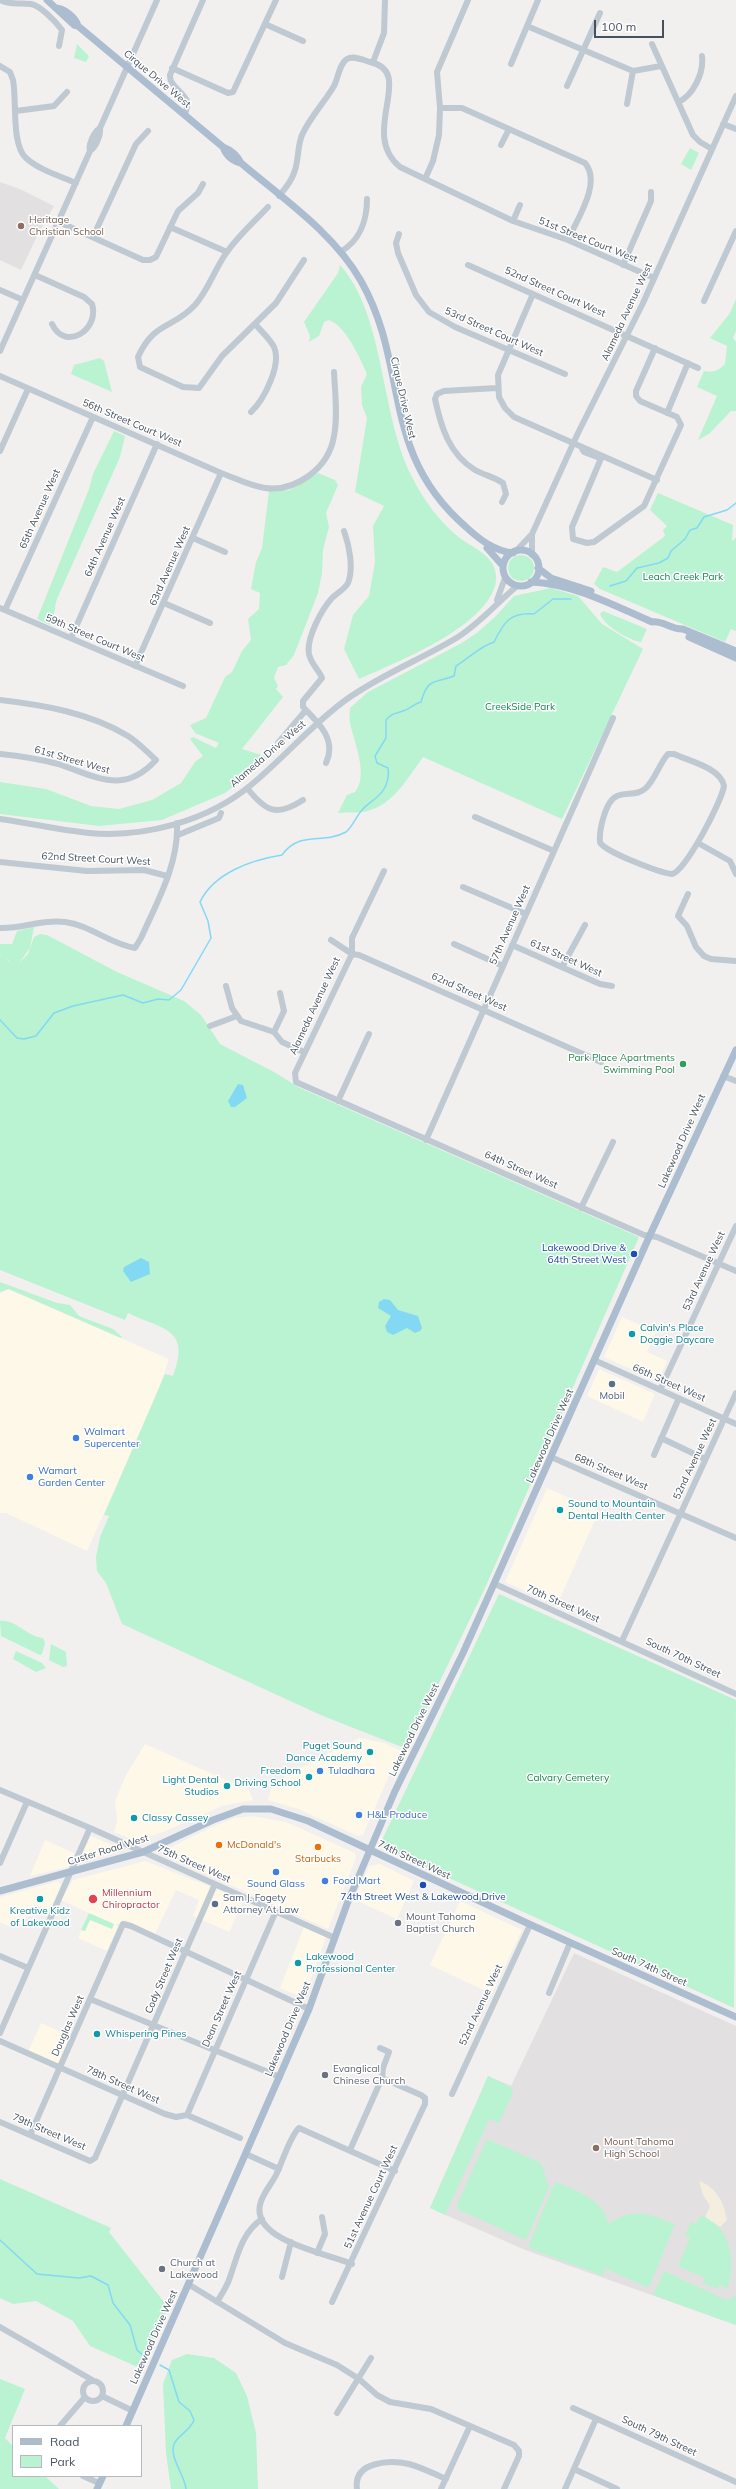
<!DOCTYPE html>
<html>
<head>
<meta charset="utf-8">
<style>
  body { margin:0 }
  #map { position:relative; width:736px; height:2489px; overflow:hidden; background:#f2efef; font-family:Mulish,sans-serif }
  canvas { display:block }
  .legend { position:absolute; left:12px; top:2425px; width:130px; height:52px; box-sizing:border-box; background:#fff; border:1px solid #b5babf; margin:0; padding:5px 7px; list-style:none; font-size:12px; color:#45525e }
  .legend li { display:flex; align-items:center; gap:8px; height:20px }
  .legend b { width:20px; border:1px solid #b5babf }
  .scale { position:absolute; left:594px; top:20px; width:70px; height:18px; box-sizing:border-box; border:2px solid #45525e; border-top:0; padding-left:5px; font-size:12px; line-height:14px; white-space:nowrap; color:#45525e; -webkit-text-stroke:3px #fff; paint-order:stroke }
</style>
</head>
<body>
<div id="map">
<canvas width="736" height="2489"></canvas>
<ul class="legend">
<li><b style="height:5px;background:#acbdd0"></b>Road</li>
<li><b style="height:11px;background:#b9f3d1"></b>Park</li>
</ul>
<div class="scale">100 m</div>
</div>
<script>
const ctx = document.querySelector('canvas').getContext('2d');
ctx.lineJoin = 'round';
function fill(path, color) {
  ctx.fillStyle = color;
  ctx.fill(path, 'evenodd');
}
function trace(path, color, width, dash) {
  ctx.strokeStyle = color;
  ctx.lineWidth = width;
  ctx.lineCap = dash ? 'butt' : 'round';
  ctx.setLineDash(dash || []);
  ctx.stroke(path);
}
function label(font, color, halo, rows, align = 'center') {
  ctx.font = font + ' Mulish,sans-serif';
  ctx.lineWidth = 3;
  ctx.setLineDash([]);
  ctx.textBaseline = 'middle';
  ctx.strokeStyle = halo;
  ctx.fillStyle = color;
  for (const [text, x, y, turn = 0] of rows) {
    ctx.save();
    ctx.translate(x, y);
    ctx.rotate((+turn || 0) * Math.PI / 180);
    ctx.textAlign = isNaN(turn) ? turn : align;
    if (halo) ctx.strokeText(text, 0, 0);
    ctx.fillText(text, 0, 0);
    ctx.restore();
  }
}
fill(new Path2D(`
  M7 1289 169 1359 154 1401 87 1551 6 1513H0V1294Z
  M622 1317 656 1332 647 1352 667 1361 658 1381 604 1357Z
  M599 1369 655 1394 643 1422 587 1396Z
  M547 1488 599 1511 557 1605 505 1582Z
  M359 1738 384 1743 404 1752 389 1776 363 1835 358 1836 298 1809 268 1800 271 1789 288 1774Z
  M145 1744 249 1790 253 1800 222 1806 166 1831 136 1841 114 1832 117 1821 115 1801 126 1775Z
  M252 1816 286 1822 355 1853 356 1858 328 1929 164 1855 165 1850 216 1825 235 1818Z
  M91 1836 119 1848 117 1851 86 1859 81 1856Z
  M45 1840 74 1853 68 1867 30 1876Z
  M145 1861 244 1900 229 1932 193 1916 199 1900 176 1890 155 1934 125 1920 116 1925 118 1926 107 1951 78 1938 89 1913 61 1900 73 1880Z
  M380 1864 414 1881 397 1919 355 1900 369 1866Z
  M58 1881 61 1885 50 1910 34 1904 22 1925 13 1921 10 1927 0 1922V1897Z
  M460 1901 522 1930 492 1994 430 1965Z
  M304 1927 326 1937 304 1998 280 1988Z
  M41 2023 70 2036 58 2065 28 2052Z`), '#fdf8e7');
fill(new Path2D(`
  M0 182 20 189 54 206 38 234 21 270 0 260Z
  M574 1953 736 2026V2325L525 2250 430 2208 488 2076 511 2086Z`), '#e3e0e1');
fill(new Path2D(`
  M77 44 89 56 86 62 74 58Z
  M690 148 699 153 691 170 681 164Z
  M340 265C385 315 380 413 411 475 422 498 440 523 461 539 471 546 485 552 492 563 496 569 497 579 495 586 482 629 397 662 359 679L344 649 353 615 369 596 375 562 373 526 384 506 355 492 367 418 362 405 361 387 367 374C360 358 346 326 329 320L324 322 319 336 309 342 310 336 304 322 338 273Z
  M736 299V331L733 338 736 342V411H731L709 434 698 440 717 396 697 387 704 371C713 373 718 371 725 364L727 346 710 338 730 313Z
  M100 358 104 361 112 392 71 374 74 365Z
  M114 431 125 436 120 457 57 599C54 607 55 619 50 625L37 619 89 489 93 474Z
  M318 473 335 480 338 485 326 513 329 527 323 550 322 573 318 593 294 655 286 665 278 667 274 678 278 686 276 689 283 697 242 749 268 757 275 753 225 793 162 820 99 826 0 814V782L46 789 91 806 119 809 152 800 181 783 195 762 203 756 190 739 193 737 216 748 219 743 195 733 190 725 206 718 225 677 232 672 242 651 251 640 248 619 259 609 260 593 251 589 256 562 262 548 269 491 289 490Z
  M658 493 733 525 732 541 736 538V631L731 629 725 642 600 589 594 584 603 567 617 572 665 536 663 530 667 526 650 510Z
  M508 568a13 13 0 1 1 26 0a13 13 0 1 1-26 0Z
  M551 588 578 596 602 624 643 649 562 819 423 757C407 779 392 807 363 812 355 813 346 812 338 813L347 795 355 792C369 775 354 742 350 723 349 719 350 713 350 708L368 692 460 644 477 633 496 616 514 596Z
  M603 611 647 629 641 642C629 640 604 626 600 614Z
  M34 927 30 948 19 963 28 954 34 937 40 934 47 935 117 972 184 1001 201 1015 220 1044 274 1072 300 1088 639 1237 485 1588 407 1749 323 1716 122 1624 106 1583 97 1571 96 1557 100 1537 109 1516 104 1515 165 1374 173 1376C192 1327 160 1329 128 1313L125 1320 0 1270V959H7L11 964 8 959H0V944H12L17 931Z
  M0 1282 57 1303 70 1305 79 1316 113 1329 122 1337 121 1338 9 1289 0 1292Z
  M499 1594 736 1700 734 2008 381 1847V1842Z
  M0 1621C16 1619 27 1637 43 1638L45 1643 42 1654 40 1655 1 1636Z
  M51 1644 66 1652 67 1666 63 1667 49 1660Z
  M16 1651 42 1663 46 1668 36 1672 13 1659Z
  M89 1913 114 1924 112 1929 90 1920 85 1931 81 1930Z
  M488 2076 511 2087 513 2093 499 2123 489 2119 445 2215 430 2208Z
  M487 2139 541 2163 549 2187 526 2240 459 2210 457 2205Z
  M0 2179 111 2228 109 2232 168 2307 140 2368 90 2346 73 2321 36 2301 13 2304 0 2298Z
  M555 2182C574 2189 605 2200 608 2224 633 2207 649 2213 675 2224L650 2285 646 2287 605 2268 604 2276 531 2249 529 2244Z
  M701 2215C731 2228 736 2259 728 2288L719 2285 717 2289 703 2283 705 2278 680 2267 679 2263 690 2238 685 2235 691 2222 696 2224Z
  M664 2271 726 2300 736 2296V2325L653 2295Z
  M187 2354 214 2358 236 2373 247 2396 256 2433 258 2489H171L166 2453 163 2384 172 2360Z
  M0 2379 25 2389 5 2438 13 2446V2476H45L59 2489H0Z`), '#b9f3d1');
fill(new Path2D(`
  M699 2181C716 2187 724 2202 727 2220L720 2227 705 2217 710 2206 703 2195Z`), '#f4eede');
fill(new Path2D(`
  M238 1084 243 1085 247 1098 235 1107H231L228 1101Z
  M141 1258 149 1262 150 1274 131 1282 123 1271 124 1267Z
  M384 1299 390 1300 398 1310 418 1316 422 1328 420 1331 415 1333 407 1328 393 1335 387 1332 385 1326 391 1316 378 1308 379 1302Z`), '#83d9f4');
trace(new Path2D(`
  M610 586 626 581 637 568 659 563 668 558 671 551 685 539 690 530 697 528 704 517 727 510 736 503
  M0 1020 17 1038 24 1039 36 1036 54 1013 73 1006 123 995 143 1003 158 999 169 1000 181 990 211 938 208 921 200 902C214 873 251 860 282 855 300 830 322 845 346 832 352 828 357 815 362 810 369 802 379 798 384 789 388 782 389 775 388 768L377 763 375 756 386 738V720C392 713 395 714 403 711 410 709 413 704 421 702 428 677 434 684 454 676L456 666C469 658 479 647 494 642 504 622 510 612 534 614L553 599H571
  M0 2240 37 2274 79 2278 91 2276 108 2285 113 2303 130 2325 137 2350 146 2358
  M160 2365 169 2370 179 2402 190 2411 194 2420C190 2431 179 2434 174 2444 169 2458 185 2475 186 2489`), '#83d9f4', 1.5);
trace(new Path2D(`
  M0 0C13 6 19 2 31 4 41 6 56 22 62 30L59 46
  M265 24 303 41
  M527 26 633 71 661 66
  M652 44 693 135 700 142 712 149
  M373 62 384 33 385 0
  M511 64 538 0
  M0 66 10 72 13 80C17 99 11 145 26 158 39 170 60 176 76 183
  M172 68 228 93 233 92 276 0
  M567 86 600 13
  M678 102C693 96 704 73 702 56
  M627 104 633 71
  M440 108H462L585 163C602 183 577 219 568 240
  M16 111 54 106 67 92
  M185 115 188 103C184 92 169 86 170 75L203 0
  M723 124 736 129
  M501 145 509 129
  M90 151C96 147 101 135 100 128L157 0
  M425 179 433 161 439 135 440 108 437 72 468 0
  M279 196C285 189 291 182 294 173 299 161 297 147 302 135 310 117 324 103 334 86 338 79 339 64 347 59 353 55 363 60 370 62 417 72 358 133 400 167L513 221 568 240 654 278
  M268 207C255 221 238 236 227 252 215 268 209 289 195 305 173 329 154 321 138 357L140 367 183 387 199 388 222 356 276 303 304 260
  M513 221 520 205
  M59 222 143 260H150L156 257 178 211 198 193 203 184
  M170 227 227 252
  M399 234 396 243 398 253 416 295 429 312 455 327 565 374
  M93 237 136 144 148 131
  M340 252C360 241 367 220 367 199
  M468 265 698 368
  M623 265 651 201V192
  M35 275 84 297 92 304C100 330 65 352 52 324
  M0 290 23 300
  M533 294 498 375 499 397 505 408 514 417 657 480
  M704 301 736 231
  M0 351 90 151C88 144 94 132 100 128
  M0 376 221 473C235 478 250 486 265 488 296 492 329 468 334 436 338 416 335 393 334 372
  M497 388 444 391 437 394 435 399C441 427 449 454 475 470 484 475 494 477 503 483L506 494 502 502
  M251 412C264 400 282 364 274 347 270 339 262 332 256 325
  M667 413 688 363
  M581 447 584 452 597 457 601 456
  M0 451 28 389
  M602 456 572 527 573 539 587 543 594 542 644 506 681 425 677 417 640 401 636 396V391L655 348
  M532 536V555
  M193 538 225 552
  M515 552 532 534 578 433 643 303 736 96
  M497 600 505 578
  M164 603 210 623
  M0 608 183 686
  M5 610 93 417
  M71 638 157 444
  M135 666 221 473
  M0 700C44 705 90 713 128 736 139 743 147 752 156 760 123 796 96 776 58 764 39 759 20 756 0 754
  M278 743 306 710
  M668 754H674C689 761 721 768 724 786 722 801 685 872 672 874 661 873 602 851 600 842 599 831 605 801 617 796 626 792 638 796 646 788 656 778 659 764 668 754Z
  M326 763C337 740 319 723 303 707V701L322 678C319 670 311 664 309 654 306 638 322 609 332 598 337 593 345 589 348 583 354 568 349 545 344 531
  M247 788C266 812 277 817 303 800
  M475 817 554 851
  M0 819C30 823 59 830 89 833 144 838 208 821 251 785 284 758 312 724 347 699 382 674 422 659 458 637 480 623 497 603 517 586
  M178 835 219 818 221 813
  M698 843 730 861 736 874
  M0 862 87 871 144 870 167 876
  M384 871 352 938V954L295 1073 296 1082 644 1235 657 1237 736 1271
  M463 887 526 914
  M688 894 678 916 687 926 696 947 704 956 711 959 736 961
  M0 928C22 929 42 919 65 922 90 925 110 944 135 948L141 938C157 902 179 864 177 823
  M331 940 352 954 359 955 601 1062
  M454 944 503 966
  M512 945 600 984 612 986
  M562 967 585 925
  M226 986 232 1008 241 1021 274 1032 282 1042 304 1052
  M210 1026 237 1016
  M274 1032 284 1011 280 993
  M723 1076 736 1081
  M338 1101 369 1034
  M426 1140 613 718
  M581 1208 613 1142
  M594 1360 736 1424
  M660 1390 736 1226
  M661 1438 705 1459
  M654 1455 679 1398
  M551 1457 736 1538
  M495 1584 736 1694
  M622 1641 736 1393
  M0 1790 90 1828 335 1938
  M0 1863 27 1802
  M0 1956 28 1968
  M549 1993 570 1943
  M90 1999 280 2077
  M0 2033 90 1828
  M0 2041 165 2114 176 2117 187 2115 240 2138
  M452 2094 530 1925
  M187 2115 276 1911
  M0 2122 90 2161 95 2158 215 1884
  M30 2135 123 1924 131 1926 309 2009
  M350 2150 382 2078 383 2068 389 2052 380 2048
  M246 2154 279 2169
  M317 2253 325 2234 322 2217
  M352 2264C329 2254 252 2241 260 2205 262 2194 271 2185 276 2175 282 2163 290 2136 299 2128L395 2171
  M282 2277 291 2242
  M188 2284 285 2343 337 2365 359 2379 377 2395 390 2402 431 2409 514 2445 519 2451V2456L504 2489
  M217 2302C221 2295 226 2288 229 2280 237 2258 241 2233 262 2219
  M332 2302 425 2104V2098L421 2095 382 2078
  M0 2327 94 2381
  M83 2391a10 10 0 1 1 20 0a10 10 0 1 1-20 0Z
  M102 2396 133 2411
  M573 2408 736 2482
  M337 2413 371 2358
  M60 2426 85 2397
  M574 2469 617 2489
  M83 2476 99 2483
  M357 2489C353 2461 390 2460 409 2464 421 2467 434 2474 446 2479
  M441 2489 470 2426
  M565 2489 596 2419`), '#bec9d2', 6);
trace(new Path2D(`
  M47 0 74 25 78 26 223 147C231 150 237 155 241 163 282 198 334 233 361 281 410 367 379 452 466 527 479 539 494 551 513 553
  M56 8C64 8 76 18 78 26
  M223 147C226 155 232 161 241 163
  M487 548 503 566
  M503 568a18 18 0 1 1 36 0a18 18 0 1 1-36 0Z
  M538 568 551 578 591 591
  M531 582C574 584 613 605 652 622 662 620 672 630 683 629L736 651
  M689 637 736 658
  M0 1891 143 1852 213 1820 243 1809H271L308 1821 529 1924 736 2017
  M126 2426 309 2009 347 1904 395 1791 463 1653 650 1235 736 1050
  M97 2489 103 2476`), '#acbdd0', 7);
for (const [x, y, r, color] of [
  [21,226,4,"#8d6e63"],
  [683,1064,4,"#2e9e5b"],
  [634,1254,4,"#1a4fb4"],
  [632,1334,4,"#0f9aa8"],
  [612,1384,4,"#5c6f8a"],
  [76,1438,4,"#3f7fe0"],
  [30,1477,4,"#3f7fe0"],
  [560,1510,4,"#0f9aa8"],
  [370,1752,4,"#0f9aa8"],
  [320,1771,4,"#3f7fe0"],
  [309,1777,4,"#0f9aa8"],
  [227,1786,4,"#0f9aa8"],
  [359,1815,4,"#3f7fe0"],
  [134,1818,4,"#0f9aa8"],
  [219,1845,4,"#e8710a"],
  [318,1847,4,"#e8710a"],
  [276,1872,4,"#3f7fe0"],
  [325,1881,4,"#3f7fe0"],
  [423,1885,4,"#1a4fb4"],
  [40,1899,4,"#0f9aa8"],
  [93,1899,5,"#e0444e"],
  [215,1904,4,"#5c6f8a"],
  [398,1923,4,"#6b7280"],
  [298,1963,4,"#0f9aa8"],
  [97,2034,4,"#0f9aa8"],
  [325,2075,4,"#6b7280"],
  [596,2148,4,"#8d6e63"],
  [162,2269,4,"#6b7280"]
]) {
  const dot = new Path2D();
  dot.arc(x, y, r, 0, 2 * Math.PI);
  ctx.fillStyle = color;
  ctx.fill(dot);
  trace(dot, '#fff', 1.5);
}
label('10px', '#45525e', '#fff', [
  ["Cirque Drive West",157,79,40],
  ["51st Street Court West",588,240,22],
  ["52nd Street Court West",555,292,24],
  ["Alameda Avenue West",627,312,-65],
  ["53rd Street Court West",494,332,24],
  ["Cirque Drive West",403,398,77],
  ["56th Street Court West",132,423,23],
  ["65th Avenue West",40,509,-66],
  ["64th Avenue West",105,537,-66],
  ["63rd Avenue West",170,566,-66],
  ["59th Street Court West",95,638,23],
  ["Alameda Drive West",268,754,-41],
  ["61st Street West",72,760,16],
  ["62nd Street Court West",96,859,3],
  ["57th Avenue West",510,925,-66],
  ["61st Street West",566,958,24],
  ["62nd Street West",469,992,24],
  ["Alameda Avenue West",315,1006,-65],
  ["Lakewood Drive West",682,1141,-66],
  ["64th Street West",521,1170,24],
  ["53rd Avenue West",704,1271,-65],
  ["66th Street West",669,1383,24],
  ["Lakewood Drive West",550,1436,-66],
  ["52nd Avenue West",695,1459,-65],
  ["68th Street West",611,1472,23],
  ["70th Street West",563,1604,24],
  ["South 70th Street",683,1658,25],
  ["Lakewood Drive West",414,1730,-64],
  ["Custer Road West",108,1850,-17],
  ["74th Street West",414,1860,25],
  ["75th Street West",194,1864,24],
  ["South 74th Street",649,1967,24],
  ["Cody Street West",164,1976,-67],
  ["52nd Avenue West",481,2005,-65],
  ["Dean Street West",222,2009,-66],
  ["Douglas West",68,2026,-66],
  ["Lakewood Drive West",288,2029,-67],
  ["78th Street West",123,2085,24],
  ["79th Street West",49,2132,23],
  ["51st Avenue Court West",371,2197,-65],
  ["Lakewood Drive West",154,2337,-66],
  ["South 79th Street",659,2436,25]
]);
label('10px', '#785e54', '#fff', [
  ["Heritage",29,220],
  ["Christian School",29,232],
  ["Mount Tahoma",604,2142],
  ["High School",604,2154]
], 'left');
label('10px', '#0f864e', '#fff', [
  ["Leach Creek Park",683,577],
  ["CreekSide Park",520,707],
  ["Calvary Cemetery",568,1778]
]);
label('10px', '#27864d', '#fff', [
  ["Park Place Apartments",675,1058],
  ["Swimming Pool",675,1070]
], 'right');
label('10px', '#164399', '#fff', [
  ["Lakewood Drive &",626,1248],
  ["64th Street West",626,1260],
  ["74th Street West & Lakewood Drive",423,1897,"center"]
], 'right');
label('10px', '#0d838f', '#fff', [
  ["Calvin's Place",640,1328],
  ["Doggie Daycare",640,1340],
  ["Sound to Mountain",568,1504],
  ["Dental Health Center",568,1516],
  ["Puget Sound",362,1746,"right"],
  ["Dance Academy",362,1758,"right"],
  ["Freedom",301,1771,"right"],
  ["Driving School",301,1783,"right"],
  ["Light Dental",219,1780,"right"],
  ["Studios",219,1792,"right"],
  ["Classy Cassey",142,1818],
  ["Kreative Kidz",40,1911,"center"],
  ["of Lakewood",40,1923,"center"],
  ["Lakewood",306,1957],
  ["Professional Center",306,1969],
  ["Whispering Pines",105,2034]
], 'left');
label('10px', '#4e5e75', '#fff', [
  ["Mobil",612,1396],
  ["Sam J. Fogety",223,1898,"left"],
  ["Attorney At Law",223,1910,"left"]
]);
label('10px', '#366cbe', '#fff', [
  ["Walmart",84,1432],
  ["Supercenter",84,1444],
  ["Wamart",38,1471],
  ["Garden Center",38,1483],
  ["Tuladhara",328,1771],
  ["H&L Produce",367,1815],
  ["Food Mart",333,1881],
  ["Sound Glass",276,1884,"center"]
], 'left');
label('10px', '#c56008', '#fff', [
  ["McDonald's",227,1845],
  ["Starbucks",318,1859,"center"]
], 'left');
label('10px', '#be3a42', '#fff', [
  ["Millennium",102,1893],
  ["Chiropractor",102,1905]
], 'left');
label('10px', '#5b616d', '#fff', [
  ["Mount Tahoma",406,1917],
  ["Baptist Church",406,1929],
  ["Evanglical",333,2069],
  ["Chinese Church",333,2081],
  ["Church at",170,2263],
  ["Lakewood",170,2275]
], 'left');
</script>
</body>
</html>
